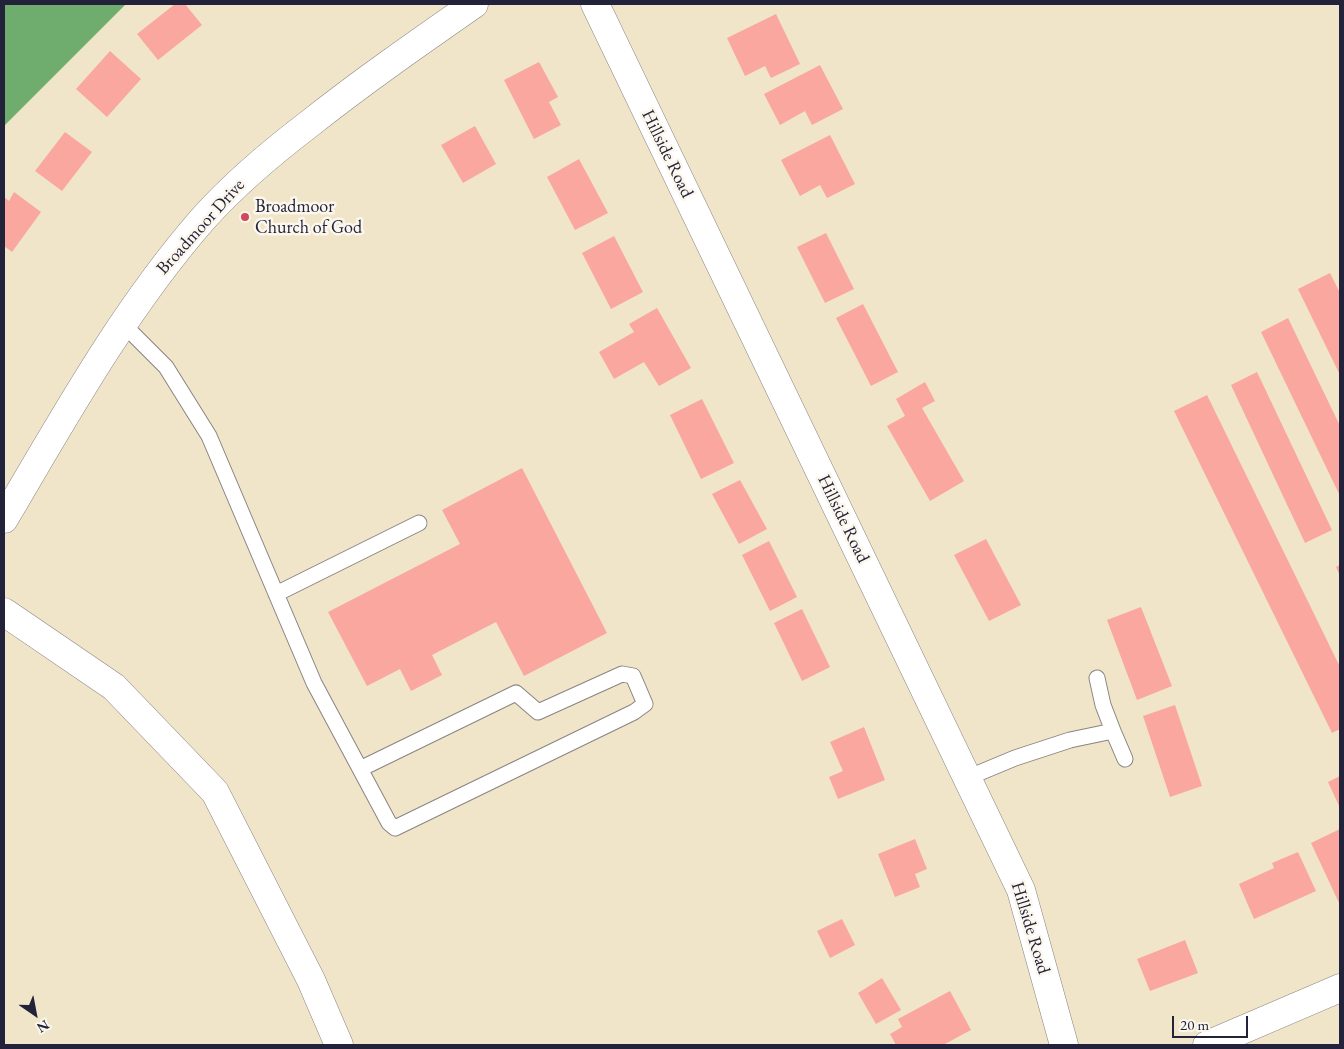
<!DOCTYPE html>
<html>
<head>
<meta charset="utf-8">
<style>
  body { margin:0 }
  #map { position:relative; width:1344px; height:1049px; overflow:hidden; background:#f0e5c9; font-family:"EB Garamond",serif }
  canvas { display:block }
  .frame { position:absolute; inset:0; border:5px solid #22223b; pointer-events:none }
  .north { position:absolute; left:10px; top:989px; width:50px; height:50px; -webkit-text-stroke:4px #fbf7ec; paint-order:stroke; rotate:147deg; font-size:14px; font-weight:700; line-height:20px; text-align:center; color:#22223b }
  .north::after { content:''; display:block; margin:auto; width:18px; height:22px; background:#22223b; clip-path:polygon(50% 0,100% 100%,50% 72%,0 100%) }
  .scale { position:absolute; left:1172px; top:1016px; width:76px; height:22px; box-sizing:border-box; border:2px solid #22223b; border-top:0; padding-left:6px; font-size:15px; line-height:18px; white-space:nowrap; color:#22223b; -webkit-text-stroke:4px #fbf7ec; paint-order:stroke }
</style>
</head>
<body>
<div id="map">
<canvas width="1344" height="1049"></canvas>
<div class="frame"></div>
<div class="north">N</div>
<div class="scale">20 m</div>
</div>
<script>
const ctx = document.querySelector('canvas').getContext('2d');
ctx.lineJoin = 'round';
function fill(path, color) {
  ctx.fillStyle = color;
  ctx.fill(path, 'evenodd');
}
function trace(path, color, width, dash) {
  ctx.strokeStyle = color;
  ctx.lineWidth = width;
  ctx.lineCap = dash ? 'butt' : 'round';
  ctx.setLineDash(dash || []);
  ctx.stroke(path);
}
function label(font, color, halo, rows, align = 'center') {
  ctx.font = font + ' "EB Garamond",serif';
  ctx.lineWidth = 5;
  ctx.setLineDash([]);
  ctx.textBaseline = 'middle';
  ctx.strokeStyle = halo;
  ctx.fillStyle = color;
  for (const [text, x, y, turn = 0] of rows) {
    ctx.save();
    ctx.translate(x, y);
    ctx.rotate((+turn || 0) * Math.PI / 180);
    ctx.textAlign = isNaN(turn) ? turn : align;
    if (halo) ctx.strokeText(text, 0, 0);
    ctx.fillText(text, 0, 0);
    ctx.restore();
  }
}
fill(new Path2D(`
  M4 4H126L4 126Z`), '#6fad6e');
fill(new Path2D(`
  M175 4H185L202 25 158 60 137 34Z
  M776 14 800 64 771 78 765 66 745 76 727 38Z
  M110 51 141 79 107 117 76 89Z
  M539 62 558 97 549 102 561 125 534 139 504 80Z
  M820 65 843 109 812 125 805 111 780 125 764 94Z
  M475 126 496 164 463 183 441 145Z
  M65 132 92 152 62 191 35 171Z
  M830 135 855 184 827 198 820 185 800 196 781 160Z
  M579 159 608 213 575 230 547 177Z
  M14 192 41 212 12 252 4 246V197L9 201Z
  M826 233 854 289 825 303 797 247Z
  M614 236 643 292 611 309 582 253Z
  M1330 273 1340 293V375L1298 289Z
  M863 304 898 372 871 386 836 318Z
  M657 308 691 368 659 386 644 362 614 379 599 352 634 332 629 324Z
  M1288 318 1340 426V496L1261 332Z
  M1257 372 1332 530 1305 543 1231 385Z
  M925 382 935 401 922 408 964 481 930 501 887 426 905 416 896 399Z
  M1207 395 1340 667V729L1332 733 1174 411Z
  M702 399 734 463 701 479 670 415Z
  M522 468 607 633 524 676 496 622 432 655 442 675 411 691 400 669 367 686 328 612 460 544 442 510Z
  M740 480 767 529 739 544 712 494Z
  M986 539 1021 605 989 621 954 555Z
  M769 541 797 597 770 611 742 555Z
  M1340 565V576L1336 567Z
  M1141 607 1172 686 1137 700 1107 620Z
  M802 609 830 667 802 681 774 623Z
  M1175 705 1202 786 1170 797 1143 716Z
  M864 727 885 780 838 799 829 777 843 771 830 742Z
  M1340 776V808L1328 782Z
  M1340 829V905L1311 843Z
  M915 839 927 869 915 874 920 887 895 897 878 854Z
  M1298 852 1316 891 1254 919 1239 884 1274 868 1272 863Z
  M842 919 855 945 830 958 817 931Z
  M1185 940 1198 973 1150 991 1137 959Z
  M882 978 901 1010 876 1024 858 993Z
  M950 991 971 1030 943 1045H896L890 1034 902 1027 898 1019Z`), '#faa7a0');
const service = new Path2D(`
  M123 324 166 367 209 436 314 683 389 823 395 828 634 712 645 704 633 676 622 674 538 712 516 693 360 769
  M276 594 419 523
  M1097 678 1103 705 1113 731
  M967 778 1015 758 1070 740 1113 731 1125 759`);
const minor = new Path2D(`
  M595 4 1021 890 1064 1045
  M4 612 114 687 215 792 311 980 339 1045`);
const tertiary = new Path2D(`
  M1207 1045 1340 988`);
const secondary = new Path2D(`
  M4 519C65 416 123 311 202 220 234 184 271 153 309 124 362 82 418 43 474 4`);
trace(service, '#898482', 17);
trace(minor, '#898482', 29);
trace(tertiary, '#898482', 29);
trace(secondary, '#898482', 29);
trace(service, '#fff', 15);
trace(minor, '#fff', 28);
trace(tertiary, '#fff', 28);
trace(secondary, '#fff', 28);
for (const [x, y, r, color] of [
  [245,217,5,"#d1495b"]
]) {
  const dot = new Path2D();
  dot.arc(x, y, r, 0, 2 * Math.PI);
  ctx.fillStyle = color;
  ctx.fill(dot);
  trace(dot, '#fbf7ec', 2);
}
label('18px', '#22223b', '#fbf7ec', [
  ["Hillside Road",667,154,64],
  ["Broadmoor Drive",201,227,-48],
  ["Hillside Road",843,519,64],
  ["Hillside Road",1030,928,73]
]);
label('18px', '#22223b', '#fbf7ec', [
  ["Broadmoor",255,207],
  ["Church of God",255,228]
], 'left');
</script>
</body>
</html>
